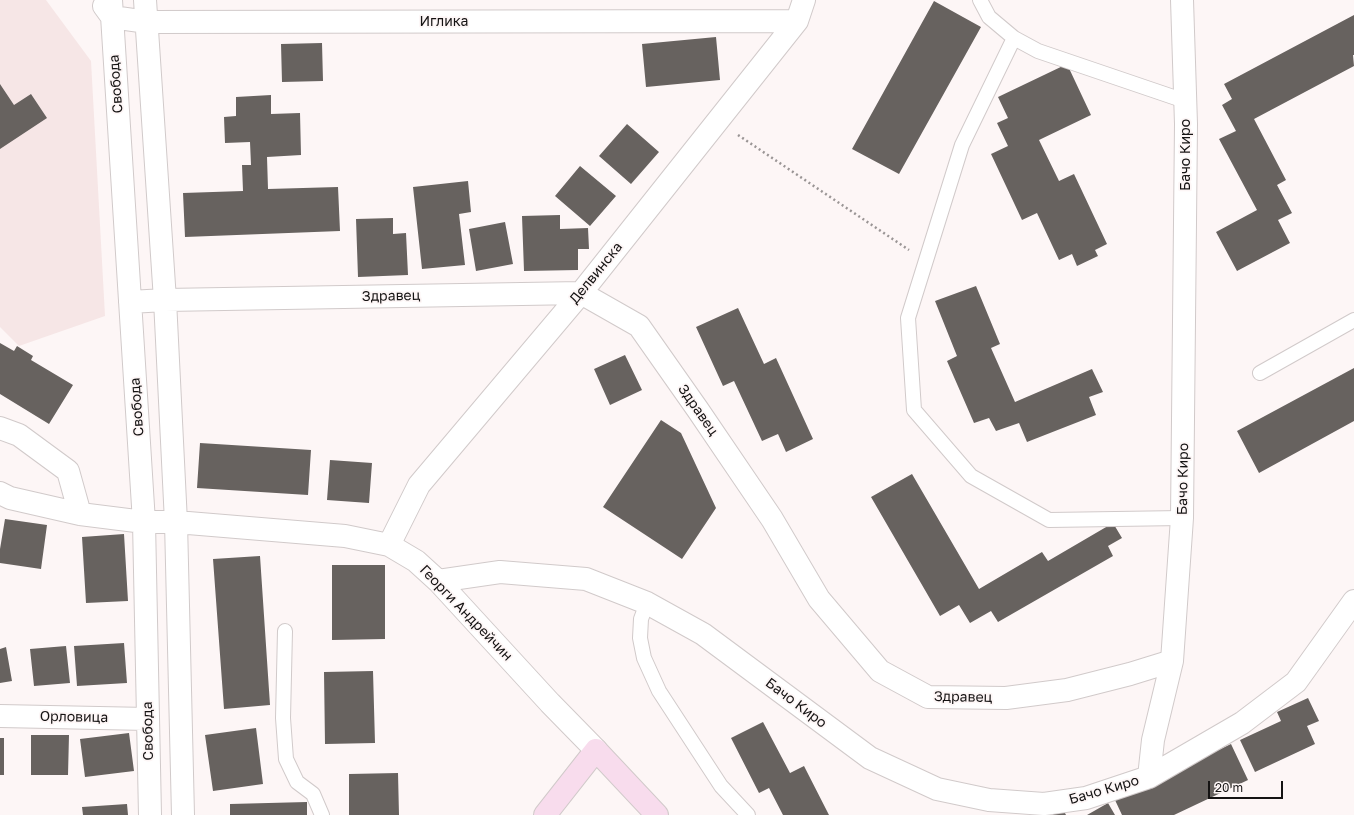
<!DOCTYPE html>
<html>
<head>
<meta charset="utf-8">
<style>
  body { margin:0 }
  #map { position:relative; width:1354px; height:815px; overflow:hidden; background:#fdf6f6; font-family:"Golos Text",sans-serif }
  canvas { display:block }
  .scale { position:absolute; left:1208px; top:781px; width:75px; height:18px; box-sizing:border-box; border:2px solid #151313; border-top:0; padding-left:5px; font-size:12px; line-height:14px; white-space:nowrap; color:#151313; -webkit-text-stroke:3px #fdf6f6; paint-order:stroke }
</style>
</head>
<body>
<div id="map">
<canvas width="1354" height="815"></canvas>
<div class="scale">20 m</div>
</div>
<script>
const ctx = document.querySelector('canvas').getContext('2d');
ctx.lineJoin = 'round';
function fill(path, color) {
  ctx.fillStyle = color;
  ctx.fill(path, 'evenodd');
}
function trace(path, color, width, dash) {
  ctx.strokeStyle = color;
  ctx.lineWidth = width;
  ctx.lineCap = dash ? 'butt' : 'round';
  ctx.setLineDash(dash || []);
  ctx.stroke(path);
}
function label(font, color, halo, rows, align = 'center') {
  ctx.font = font + ' "Golos Text",sans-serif';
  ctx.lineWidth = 3.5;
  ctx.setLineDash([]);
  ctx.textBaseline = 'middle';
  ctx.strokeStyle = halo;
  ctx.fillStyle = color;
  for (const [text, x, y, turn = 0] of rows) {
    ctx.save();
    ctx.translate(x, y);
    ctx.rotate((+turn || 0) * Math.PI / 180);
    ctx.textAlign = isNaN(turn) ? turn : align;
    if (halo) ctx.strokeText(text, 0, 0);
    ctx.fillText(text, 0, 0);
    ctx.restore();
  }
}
fill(new Path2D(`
  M0 0H46L91 61 105 316 19 346 0 327Z`), '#f6e6e6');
fill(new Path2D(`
  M934 1 981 27 899 174 852 149Z
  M1354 15V55H1353L1354 66 1254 119 1286 180 1277 185 1292 213 1278 220 1290 243 1237 271 1216 232 1257 210 1219 139 1236 131 1222 105 1232 99 1224 84Z
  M716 37 720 80 646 87 642 44Z
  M322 43 323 81 282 82 281 44Z
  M1067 64 1091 115 1039 140 1059 181 1074 174 1107 244 1095 250 1098 256 1077 266 1072 254 1059 260 1037 213 1022 220 991 154 1008 146 997 123 1008 118 998 97Z
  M0 84 14 105 31 94 47 118 0 149Z
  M271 95V114L300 113 301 155 267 157 268 189 338 187 340 231 185 237 183 193 243 191 242 165H251L250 142 225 143 224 117 236 116V97Z
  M627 124 659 152 631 184 599 156Z
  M580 166 616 196 590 226 555 196Z
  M468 181 471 212 459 214 465 265 422 269 413 187Z
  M560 215V229L588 228 589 249H578V270L524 271 522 216Z
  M393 218V234L406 233 408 275 358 277 356 219Z
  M505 222 513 264 476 271 469 229Z
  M976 286 1000 344 991 348 1015 402 1092 369 1103 392 1089 397 1096 415 1027 442 1019 423 996 431 989 418 974 423 947 361 957 356 935 301Z
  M738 308 764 364 776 358 813 439 786 452 778 434 762 441 734 381 723 386 696 327Z
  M0 343 14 351 17 346 33 356 31 360 73 385 49 424 0 394Z
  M625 355 642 390 610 405 594 369Z
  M1354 368V421L1259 473 1237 431Z
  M661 420 681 433 716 508 682 559 603 507Z
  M200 443 311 450 308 495 197 488Z
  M330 460 372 463 369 503 327 500Z
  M912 474 979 589 1042 552 1048 561 1113 523 1122 538 1108 546 1113 556 998 622 991 611 970 623 959 605 940 616 871 497Z
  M5 519 47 525 41 569 0 563V549Z
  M124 534 128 601 86 603 82 537Z
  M260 556 270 705 224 709 213 559Z
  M332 565H385V639L332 640Z
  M124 643 127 683 77 686 74 646Z
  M66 646 70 683 34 686 30 649Z
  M6 647 12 681 0 683V649Z
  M373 671 375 743 325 744 324 672Z
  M1308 698 1319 721 1307 726 1315 744 1255 772 1240 740 1281 721 1277 712Z
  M763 722 790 773 804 766 829 815H783L769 788 759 793 731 738Z
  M256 728 263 784 213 791 205 735Z
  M129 733 134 771 85 777 80 739Z
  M31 735H69L68 775H31Z
  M0 738H4V775H0Z
  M1231 744 1248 780 1174 815H1122L1115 800Z
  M398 773 399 815H349V774Z
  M307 802V815H230V804Z
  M1108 803 1115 815H1087Z
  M127 804 128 815H83L82 807Z
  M1063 809 1066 815H1052Z`), '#67625f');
const lane = new Path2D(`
  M980 0 989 17 1014 38 1038 51 1185 101
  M1014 38 962 145 908 318 914 410 971 476 1049 520 1182 518
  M1260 373 1354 320
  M647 603 641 619 640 638 644 658 659 691 721 786 748 815
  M285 631 283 718 286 759 297 782 313 794 322 815`);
const street = new Path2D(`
  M111 0 144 522 150 815
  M145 0 165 300 176 522 183 815
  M104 6 112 17 147 22 797 21
  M130 302 165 300 581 293 639 326 698 410 772 519 819 599 880 671 928 697 1006 698 1067 690 1130 674 1172 661
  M0 428 19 435 68 471 80 514
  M0 493 10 498 80 514 144 522H176L345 536 389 545 416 561 438 581 550 703 596 750
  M389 545 419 485 581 293 797 21 804 0
  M438 581 500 572 586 579 647 603 703 634 870 758 937 789 989 800 1044 804 1086 798 1149 777 1153 740 1172 661 1182 518 1186 124 1182 0
  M0 716 148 719
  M1149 777 1242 723 1296 682 1354 601`);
const secondary = new Path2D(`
  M545 815 596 750 657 815`);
trace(lane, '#d1caca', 16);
trace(street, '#d1caca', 24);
trace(secondary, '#d1caca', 24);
trace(new Path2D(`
  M738 135 909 250`), '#9a9595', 2.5, [2, 3]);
trace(lane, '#fff', 14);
trace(street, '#fff', 22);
trace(secondary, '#f8dced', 22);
label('14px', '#151313', '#fdf6f6', [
  ["Иглика",444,22],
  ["Свобода",116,84,-94],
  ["Бачо Киро",1186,155,-90],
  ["Делвинска",596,273,-51],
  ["Здравец",391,296,-1],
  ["Свобода",137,407,-94],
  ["Здравец",698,410,55],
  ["Бачо Киро",1183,479,-89],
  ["Георги Андрейчин",466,613,46],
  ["Здравец",963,697,1],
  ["Бачо Киро",796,703,37],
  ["Орловица",74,717,1],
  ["Свобода",148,731,-91],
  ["Бачо Киро",1104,790,-16]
]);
</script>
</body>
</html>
